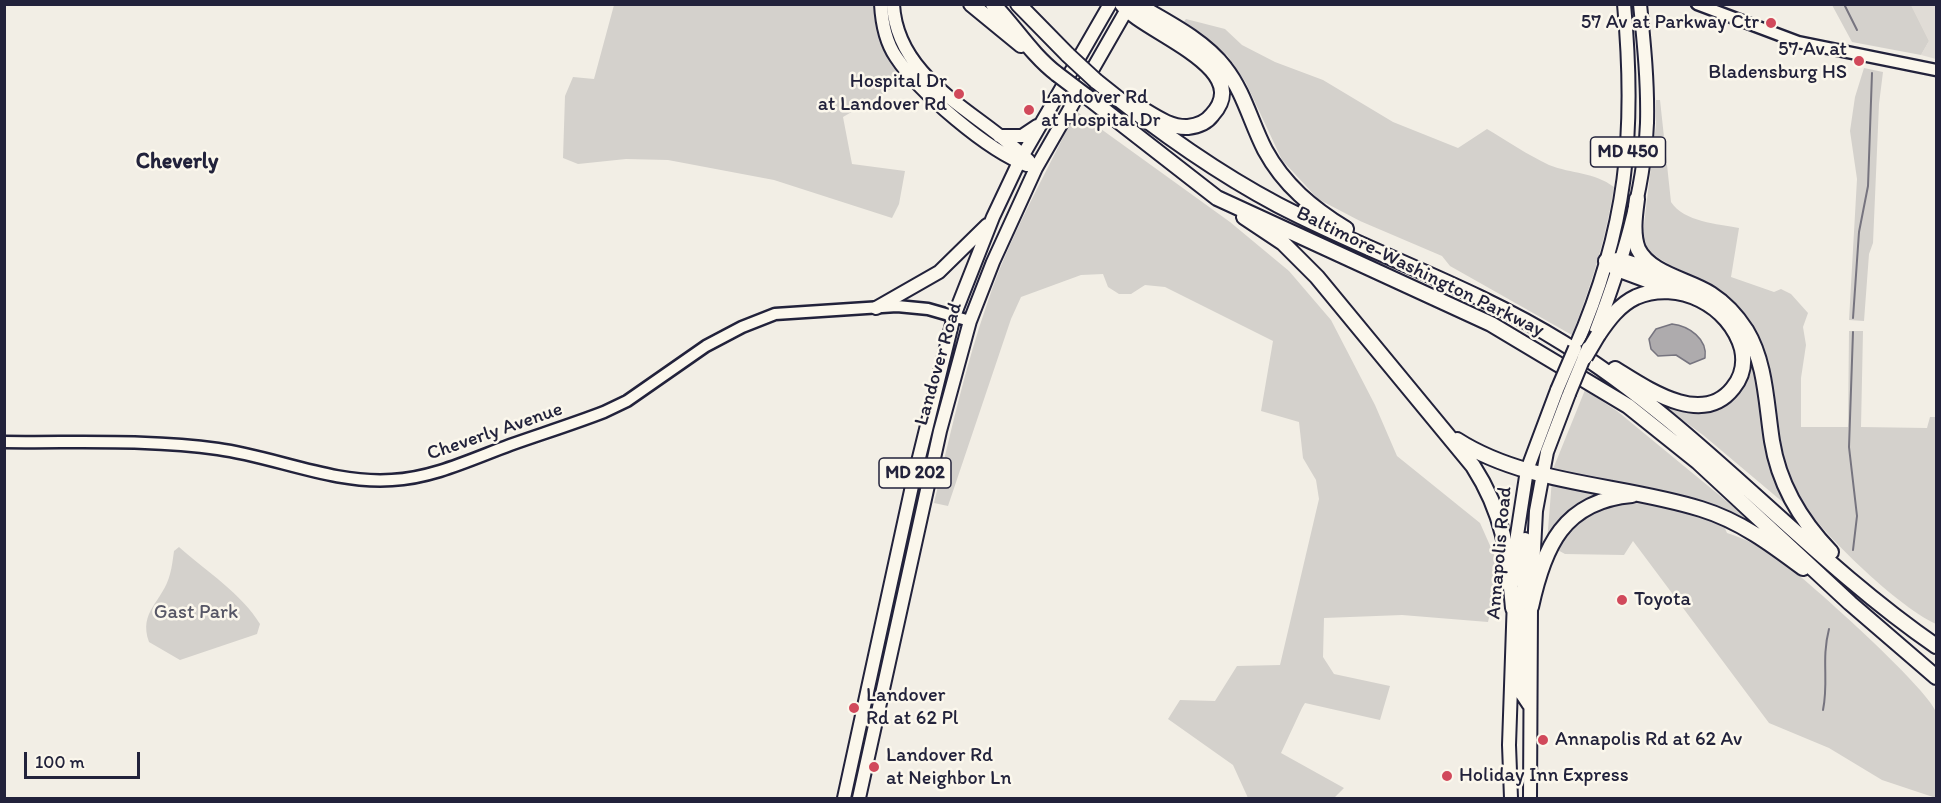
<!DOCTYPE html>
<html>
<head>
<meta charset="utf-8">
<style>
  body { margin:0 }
  #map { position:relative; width:1941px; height:803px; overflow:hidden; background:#f2eee5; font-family:Itim,sans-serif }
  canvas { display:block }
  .frame { position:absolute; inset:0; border:6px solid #22223b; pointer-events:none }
  .scale { position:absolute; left:24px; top:752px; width:116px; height:27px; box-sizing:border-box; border:3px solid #22223b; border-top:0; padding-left:8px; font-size:18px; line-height:21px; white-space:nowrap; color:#22223b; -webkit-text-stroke:4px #fbf7ec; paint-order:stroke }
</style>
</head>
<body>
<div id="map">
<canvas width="1941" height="803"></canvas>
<div class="frame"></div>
<div class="scale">100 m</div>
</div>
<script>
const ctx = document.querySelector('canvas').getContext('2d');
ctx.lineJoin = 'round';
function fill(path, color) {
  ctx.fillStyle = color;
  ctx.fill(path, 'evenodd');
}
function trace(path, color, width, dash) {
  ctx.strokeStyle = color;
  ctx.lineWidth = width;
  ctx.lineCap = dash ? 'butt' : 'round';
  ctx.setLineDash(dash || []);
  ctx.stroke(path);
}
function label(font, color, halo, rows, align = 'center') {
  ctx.font = font + ' Itim,sans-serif';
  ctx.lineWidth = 5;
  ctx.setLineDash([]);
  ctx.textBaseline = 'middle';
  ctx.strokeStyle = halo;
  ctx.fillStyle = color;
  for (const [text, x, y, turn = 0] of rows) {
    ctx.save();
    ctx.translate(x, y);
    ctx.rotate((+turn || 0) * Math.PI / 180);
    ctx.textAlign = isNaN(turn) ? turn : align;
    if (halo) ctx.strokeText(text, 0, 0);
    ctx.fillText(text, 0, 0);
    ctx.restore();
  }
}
fill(new Path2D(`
  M1911 5H1936V59L1921 55 1929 41Z`), '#e0dcd6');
fill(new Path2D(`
  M614 5H876L908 79 843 117 852 164 905 171 899 204 892 218 774 180 668 160 626 159 578 164 563 158 565 96 573 77 594 79Z
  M1832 5H1911L1929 41 1921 55 1852 42Z
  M1186 19 1225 29 1242 45 1275 62 1323 80 1393 122 1458 148 1487 129C1507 141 1528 155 1549 165 1572 174 1594 172 1614 187 1605 242 1592 283 1572 335L1450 266 1442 256 1360 221 1318 199 1282 160 1246 83 1227 55 1182 24Z
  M1864 68 1883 72 1879 104 1873 243 1869 254 1864 321 1849 320 1857 179 1850 131 1855 97Z
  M1656 100H1660L1671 202C1684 222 1718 224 1739 228L1731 277 1774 292 1781 289 1791 294 1808 313 1803 327 1806 345 1801 378V427H1848L1849 331H1863L1861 427 1927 428 1930 417H1936V624C1896 606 1806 520 1788 480 1784 470 1781 459 1779 449 1771 416 1779 371 1757 343 1747 329 1707 288 1693 278 1673 263 1658 264 1642 241L1656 125Z
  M1076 111 1230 222 1289 271 1331 320 1375 405 1397 456 1480 523 1500 568 1488 622 1402 615 1324 618 1323 657 1334 674 1390 686 1380 720 1305 703 1302 708 1281 753 1344 788 1334 798H1248L1233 765 1168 719 1180 700 1215 701 1237 666 1280 665 1319 499 1316 480 1303 458 1299 422 1261 411 1273 341 1165 287 1145 285 1131 294H1119L1108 287 1103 274 1081 275 1021 297 1011 319 948 506 934 503C950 435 965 367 988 301 1010 235 1046 174 1076 111Z
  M1630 267C1654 275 1686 281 1708 294 1762 329 1759 395 1770 451 1773 469 1780 486 1785 504L1703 435 1654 399 1656 397C1673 404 1691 411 1710 407 1764 397 1748 333 1717 306 1697 288 1654 279 1628 270Z
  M1585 390 1617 411 1758 527 1756 529C1692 492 1624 484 1553 469Z
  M1552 479 1619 493 1547 542Z
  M1625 501 1652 503 1722 522 1727 533C1745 539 1760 546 1776 557 1802 575 1928 688 1936 712 1940 726 1936 780 1936 798L1882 780 1829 748 1769 723 1633 541 1624 555 1565 554 1554 548C1581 517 1585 511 1625 501Z
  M179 547C206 571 242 594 260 624L257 634 180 660 149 642C138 611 163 602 170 574 172 567 173 558 174 551Z`), '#d4d1cc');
const water = new Path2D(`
  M1672 324C1689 326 1708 339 1705 358L1690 364 1676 355 1658 356 1651 349 1649 339 1656 329Z`);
fill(water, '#aeabad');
trace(water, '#76747f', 1.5);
trace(new Path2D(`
  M1844 4 1857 30
  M1853 318 1859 232 1868 186 1872 73
  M1853 550 1857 516 1849 447 1853 332
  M1823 710C1829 681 1821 660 1829 629`), '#76747f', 2);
const secondary = new Path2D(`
  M1697 4 1798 42 1936 70
  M4 442C76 443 148 439 218 449 276 457 333 484 392 480 433 478 472 459 510 445 541 434 573 424 604 412L627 401 706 346 742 327 775 314 897 306 928 309 970 321`);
const primary = new Path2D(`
  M881 4C882 23 885 41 896 57 919 92 988 151 1027 165
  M893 4C897 82 982 113 1029 161
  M999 136H1022L1037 126
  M876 308 939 272 987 225
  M1596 331C1621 265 1644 194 1647 123 1648 84 1644 44 1640 4
  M1575 348C1627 229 1636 132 1624 4
  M1525 539 1521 693 1529 705
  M1514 581 1517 535 1527 470 1557 390
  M844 798 912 486 954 316 993 217 1019 162 1110 4
  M859 798 940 431 970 321 993 262 1036 168 1130 4
  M1511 798 1509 745 1514 598
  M1530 798 1531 607 1536 511 1547 452 1569 394`);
const highway = new Path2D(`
  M971 4 1021 45
  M993 4C1015 27 1032 55 1057 74
  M1018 4 1068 55
  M1122 4C1142 32 1256 67 1212 115 1206 123 1197 126 1188 127 1169 128 1153 115 1137 106
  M1136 4C1165 21 1204 40 1225 68 1244 92 1251 123 1265 150 1284 185 1312 208 1346 229
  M1096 81C1154 128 1212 170 1278 205 1372 254 1473 287 1563 343 1700 428 1804 555 1936 646
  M1086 96 1217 198 1491 324 1628 406 1698 462 1850 603 1936 677
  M1637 199C1635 214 1632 234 1638 249 1650 274 1690 280 1711 294 1725 303 1737 316 1746 330 1766 363 1766 403 1772 441 1779 485 1800 520 1831 552
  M1244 217 1283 243 1317 277 1473 466C1504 514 1508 553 1513 608
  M1606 261 1620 260 1657 272
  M1606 261 1617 269 1671 289
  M1598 335C1608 320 1619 305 1636 297 1678 279 1730 305 1742 349 1745 363 1742 377 1733 388 1702 428 1646 388 1615 369
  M1457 440C1527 485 1622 484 1701 509 1740 521 1771 544 1803 568
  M1531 607C1544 547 1563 501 1632 495`);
trace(secondary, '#22223b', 15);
trace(primary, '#22223b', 16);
trace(highway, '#22223b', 18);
trace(secondary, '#fbf7ec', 10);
trace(primary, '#fbf7ec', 12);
trace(highway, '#fbf7ec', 14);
const primaryBridge = new Path2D(`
  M1557 390 1575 348
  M1569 394 1588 348`);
const highwayBridge = new Path2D(`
  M1068 55 1096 81
  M1057 74 1086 96
  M1585 357 1598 335`);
trace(primaryBridge, '#22223b', 16, []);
trace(highwayBridge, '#22223b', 18, []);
trace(primaryBridge, '#fbf7ec', 12);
trace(highwayBridge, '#fbf7ec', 14);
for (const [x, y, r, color] of [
  [1771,23,6,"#d1495b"],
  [1859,61,6,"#d1495b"],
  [959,94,6,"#d1495b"],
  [1029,110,6,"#d1495b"],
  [1622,600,6,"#d1495b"],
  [854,708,6,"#d1495b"],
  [1543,740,6,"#d1495b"],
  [874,767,6,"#d1495b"],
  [1447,776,6,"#d1495b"]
]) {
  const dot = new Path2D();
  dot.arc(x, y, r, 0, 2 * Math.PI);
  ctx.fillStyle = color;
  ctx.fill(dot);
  trace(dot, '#fbf7ec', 2);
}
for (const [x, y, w] of [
  [1628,152,75],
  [915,473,72]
]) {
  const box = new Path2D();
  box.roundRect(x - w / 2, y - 15, w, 30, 4.5);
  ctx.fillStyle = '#fbf7ec';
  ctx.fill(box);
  trace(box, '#22223b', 1.5);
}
label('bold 18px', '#22223b', null, [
  ["MD 450",1628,152],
  ["MD 202",915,473]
]);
label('20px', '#22223b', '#fbf7ec', [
  ["57 Av at Parkway Ctr",1759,23,"right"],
  ["57 Av at",1847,50,"right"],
  ["Bladensburg HS",1847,73,"right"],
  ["Hospital Dr",947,82,"right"],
  ["at Landover Rd",947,105,"right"],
  ["Landover Rd",1041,98],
  ["at Hospital Dr",1041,121],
  ["Toyota",1634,600],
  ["Landover",866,696],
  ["Rd at 62 Pl",866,719],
  ["Annapolis Rd at 62 Av",1555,740],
  ["Landover Rd",886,756],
  ["at Neighbor Ln",886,779],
  ["Holiday Inn Express",1459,776]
], 'left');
label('20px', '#22223b', '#fbf7ec', [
  ["Baltimore-Washington Parkway",1420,272,26],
  ["Landover Road",939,364,-74],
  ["Cheverly Avenue",495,432,-19],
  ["Annapolis Road",1500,553,-85]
]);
label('20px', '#575766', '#fbf7ec', [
  ["Gast Park",196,613]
]);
label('bold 22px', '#22223b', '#fbf7ec', [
  ["Cheverly",177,162]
]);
</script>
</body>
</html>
